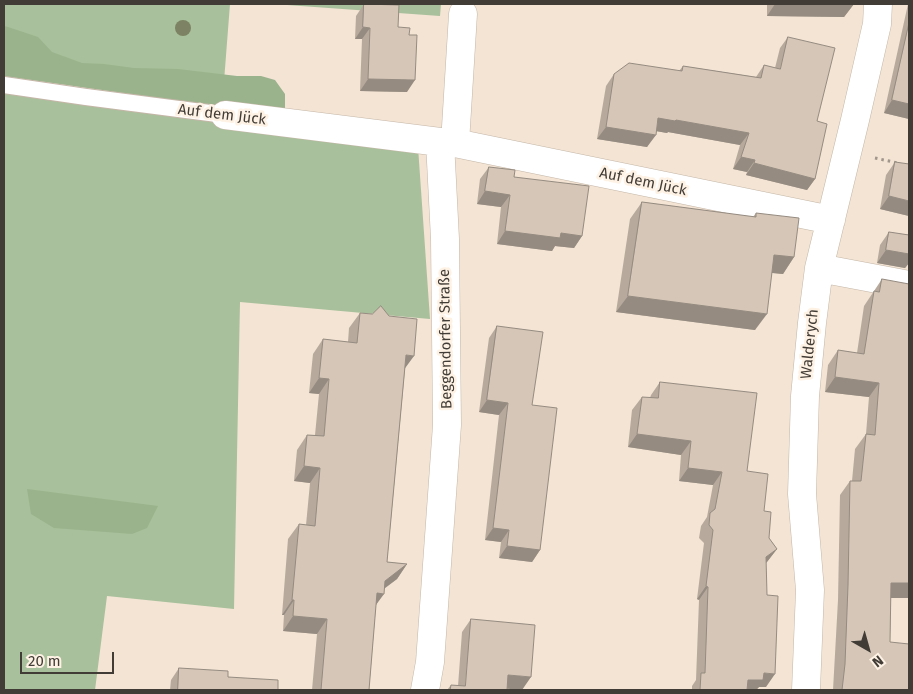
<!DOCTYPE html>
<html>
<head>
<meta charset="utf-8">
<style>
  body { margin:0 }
  #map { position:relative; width:913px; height:694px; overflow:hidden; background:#f3e4d4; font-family:"Fira Sans",sans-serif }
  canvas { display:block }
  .frame { position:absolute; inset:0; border:5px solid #423c36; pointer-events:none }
  .north { position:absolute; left:843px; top:624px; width:50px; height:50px; -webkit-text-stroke:4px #fef2e5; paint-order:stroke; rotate:142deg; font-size:14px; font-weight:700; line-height:20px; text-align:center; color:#423c36 }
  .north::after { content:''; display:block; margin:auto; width:18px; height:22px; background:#423c36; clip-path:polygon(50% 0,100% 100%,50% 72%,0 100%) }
  .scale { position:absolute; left:20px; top:652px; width:94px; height:22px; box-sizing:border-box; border:2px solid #423c36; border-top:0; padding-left:6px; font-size:15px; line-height:18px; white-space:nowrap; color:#423c36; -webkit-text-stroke:4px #fef2e5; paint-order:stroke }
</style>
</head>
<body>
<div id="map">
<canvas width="913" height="694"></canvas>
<div class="frame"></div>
<div class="north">N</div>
<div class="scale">20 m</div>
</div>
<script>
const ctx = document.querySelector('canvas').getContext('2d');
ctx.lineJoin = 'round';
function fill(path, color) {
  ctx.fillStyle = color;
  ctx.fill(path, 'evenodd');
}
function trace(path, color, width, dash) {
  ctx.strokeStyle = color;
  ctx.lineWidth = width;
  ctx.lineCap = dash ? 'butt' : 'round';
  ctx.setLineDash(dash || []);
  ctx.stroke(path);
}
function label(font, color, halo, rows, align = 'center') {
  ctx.font = font + ' "Fira Sans",sans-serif';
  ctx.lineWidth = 5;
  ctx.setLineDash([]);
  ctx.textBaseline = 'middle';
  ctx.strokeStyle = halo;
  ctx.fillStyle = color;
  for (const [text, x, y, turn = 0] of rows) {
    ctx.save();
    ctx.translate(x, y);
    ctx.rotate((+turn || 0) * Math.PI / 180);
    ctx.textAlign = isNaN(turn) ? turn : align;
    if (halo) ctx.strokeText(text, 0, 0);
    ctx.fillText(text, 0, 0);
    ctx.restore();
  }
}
fill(new Path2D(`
  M4 4H230L222 107 4 76Z
  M273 4H441L440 16Z
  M4 92 418 147 430 319 240 302 234 609 107 596 95 690H4Z`), '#a8c09b');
fill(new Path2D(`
  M4 26 8 27 38 37 52 52 82 63 104 64 134 68 178 69 237 76H261L275 80 285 94V113L222 107 4 76Z
  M27 489 158 506 147 528 132 534 54 528 31 514Z`), '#9bb38d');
const lane = new Path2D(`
  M4 85 86 97 225 115`);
const street = new Path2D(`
  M225 115 440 142
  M455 143 831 220
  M819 268 909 285
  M425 690 430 662 447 425 445 239 440 142 455 143 463 14
  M806 690 810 590 802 494 805 396 812 323 819 268 855 120 877 24 878 4`);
trace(lane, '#c4b6a7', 18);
trace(street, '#c4b6a7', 29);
trace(new Path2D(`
  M875 158 898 163`), '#a1968b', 3, [2.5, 4]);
trace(lane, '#fff', 16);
trace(street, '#fff', 28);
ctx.fillStyle = '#7c8263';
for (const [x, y] of [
  [183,28]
]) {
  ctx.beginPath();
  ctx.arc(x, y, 8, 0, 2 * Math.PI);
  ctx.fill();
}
fill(new Path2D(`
  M364 4 409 35 407 92 360 91 362 39H355L356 16Z
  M767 4H854L844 17 767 16Z
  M908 4H909V119L884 113Z
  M788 37 817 121 815 179 807 190 746 175 747 172 733 169 740 145 668 132 667 133 656 131 647 147 597 139 606 86 614 74 679 71 683 66 756 77 764 65 775 68 780 48Z
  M895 162 909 216 880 209 886 175Z
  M489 167 514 177 582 236 574 248 555 246 552 251 497 244 501 207 477 204 480 179Z
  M642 202 753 217 756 213 794 257 783 274 772 273 755 330 616 312 630 219Z
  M889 232 909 235V263L905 268 877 263 880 245Z
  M882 279 909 296V598H891L890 642 909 690H833L838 600 840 495 850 481H852L855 449 866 434 869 397 825 392 828 365 838 350 857 353 864 306Z
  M360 313 405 369 387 562 407 564 397 579 384 589 376 605 369 690H312L317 634 283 631 284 615H282L288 539 299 524 306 525 310 483 294 481 297 450 307 435H315L319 394 309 393 313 354 323 339 348 342 349 328Z
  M497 326 532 405 540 550 532 562 499 558 501 542 485 540 499 415 479 412 489 338Z
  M660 382 747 471 764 511 769 538 777 549 766 563V687H759L756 690H692V686L696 680 699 600 697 599 704 543 699 538 701 526 707 517 713 485 679 481 681 455 628 447 632 410 642 397 650 398 651 395Z
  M471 619 522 690 507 688V690H447L451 685 458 686 462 632Z
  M179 668 228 677 278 690H170L171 680Z`), '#b7aa9d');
fill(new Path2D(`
  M775 4H854L844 17 767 16Z
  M363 27 370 28 362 39H355Z
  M368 79 415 80 407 92 360 91Z
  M892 100 909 104V119L884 113Z
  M658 118 676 120 749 133 740 145 668 132 667 133 650 130Z
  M606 127 656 135 647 147 597 139Z
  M741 157 755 160 747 172 733 169Z
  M754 163 815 179 807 190 746 175Z
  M485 191 510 195 501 207 477 204Z
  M889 196 909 201V216L880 209Z
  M505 231 561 233 582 236 574 248 555 246 552 251 497 244Z
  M886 250 909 254V263L905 268 877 263Z
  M774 255 794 257 783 274 763 272Z
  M628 296 767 314 755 330 616 312Z
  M406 355 414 356 403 371Z
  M835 377 879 383 869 397 825 392Z
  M319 378 329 379 319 394 309 393Z
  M487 400 508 403 499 415 479 412Z
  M637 434 691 441 681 455 628 447Z
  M304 466 320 468 310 483 294 481Z
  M688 468 722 472 713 485 679 481Z
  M493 528 509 530 501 542 485 540Z
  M507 546 540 550 532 562 499 558Z
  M777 549 767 562 757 570 766 557Z
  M407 564 397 579 378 593 384 594 373 609 367 608 385 581Z
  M891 583H909V598H881Z
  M706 586 708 587 699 600 697 599Z
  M292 600H294L284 615H282Z
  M293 616 327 619 317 634 283 631Z
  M764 673 775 674 766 687H759L756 690H741L748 680Z
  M508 675 531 677 522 690 499 688Z`), '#958b80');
const building = new Path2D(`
  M364 4 399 5 398 27 410 28 409 35H417L415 80 368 79 370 28 363 27Z
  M909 23V104L892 100Z
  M788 37 835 48 817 121 827 124 815 179 754 163 755 160 741 157 749 133 676 120 675 121 658 118 656 135 606 127 614 74 629 63 682 71 683 66 761 78 764 65 780 69Z
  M895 162 909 164V201L889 196Z
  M489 167 515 170 514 177 589 186 582 236 561 233 560 238 505 231 510 195 485 191Z
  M642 202 756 217V213L799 218 794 257 774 255 767 314 628 296Z
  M889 232 909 235V254L886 250Z
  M882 279 909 284V583H891L890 642 909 644V690H842L845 664 848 585 850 481H861L866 434 875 435 879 383 835 377 838 350 864 354 874 291 879 292Z
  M381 306 389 316 417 319 414 356 406 355 387 562 407 564 385 581 384 594 377 593 369 690H321L327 619 293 616 294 600H292L299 524 315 526 320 468 304 466 307 435 324 436 329 379 319 378 323 339 357 343 360 313 372 314Z
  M497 326 543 332 532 405 557 408 540 550 507 546 509 530 493 528 508 403 487 400Z
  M660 382 757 393 747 471 768 474 764 511 771 512 769 538 777 549 766 557 767 595 778 596 775 674 764 673 763 680H748L747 690H700L701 673H705L708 587 706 586 713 530 709 525 710 513 715 509 722 472 688 468 691 441 637 434 642 397 658 398Z
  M471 619 535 625 531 677 508 675 507 690H450L451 685 465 686Z
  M179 668 228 671V677L278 680V690H178Z`);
fill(building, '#d5c6b7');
trace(building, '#958b80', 1);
label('15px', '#423c36', '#fef2e5', [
  ["Auf dem Jück",222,115,7],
  ["Auf dem Jück",643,182,12],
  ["Beggendorfer Straße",446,339,-91],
  ["Walderych",810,344,-84]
]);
</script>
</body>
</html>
